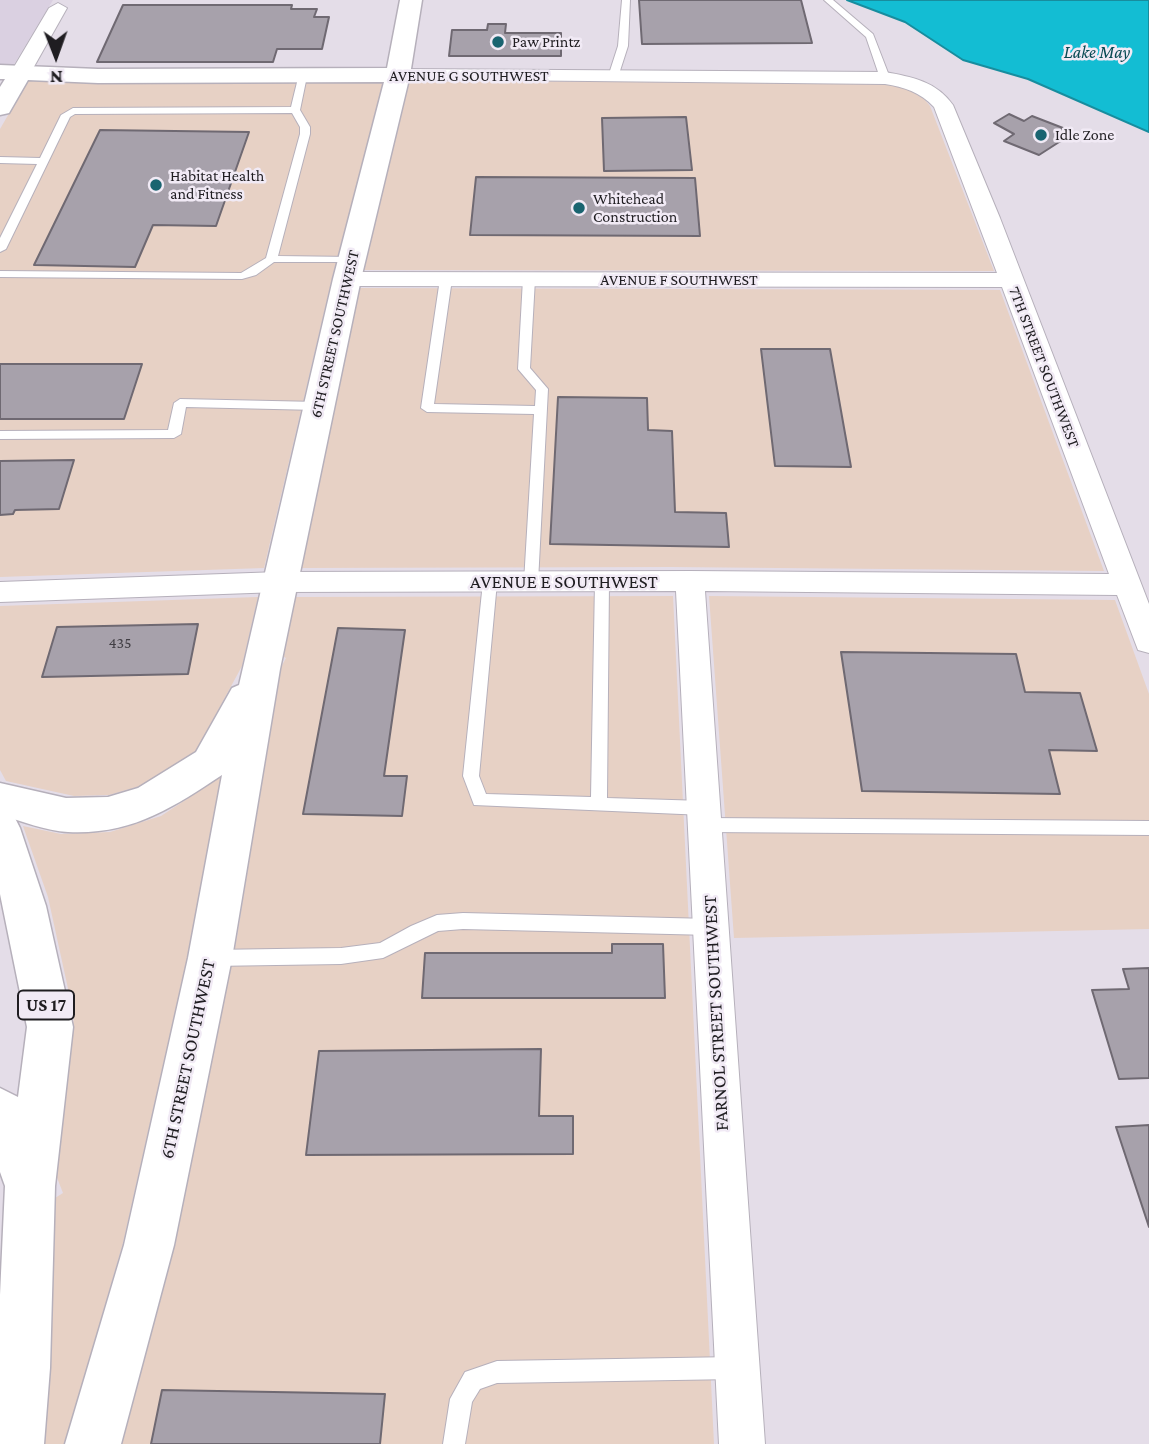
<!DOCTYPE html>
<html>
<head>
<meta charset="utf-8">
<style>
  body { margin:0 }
  #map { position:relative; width:1149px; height:1444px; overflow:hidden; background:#e4dde8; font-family:"Crimson Pro",serif }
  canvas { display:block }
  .north { position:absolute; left:21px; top:21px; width:70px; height:70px; -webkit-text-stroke:5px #f1eaf5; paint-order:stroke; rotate:179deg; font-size:19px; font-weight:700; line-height:28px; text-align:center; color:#1f1d21 }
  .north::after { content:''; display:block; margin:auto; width:24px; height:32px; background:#1f1d21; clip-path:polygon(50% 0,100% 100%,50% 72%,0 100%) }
</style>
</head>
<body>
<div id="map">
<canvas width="1149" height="1444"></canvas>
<div class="north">N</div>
</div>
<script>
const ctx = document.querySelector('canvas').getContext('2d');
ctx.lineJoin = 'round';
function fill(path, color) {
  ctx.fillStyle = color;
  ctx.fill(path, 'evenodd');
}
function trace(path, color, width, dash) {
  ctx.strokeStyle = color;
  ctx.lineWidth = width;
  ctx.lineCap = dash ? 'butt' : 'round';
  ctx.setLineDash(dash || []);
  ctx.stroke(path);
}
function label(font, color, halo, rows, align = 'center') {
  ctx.font = font + ' "Crimson Pro",serif';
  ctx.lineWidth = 5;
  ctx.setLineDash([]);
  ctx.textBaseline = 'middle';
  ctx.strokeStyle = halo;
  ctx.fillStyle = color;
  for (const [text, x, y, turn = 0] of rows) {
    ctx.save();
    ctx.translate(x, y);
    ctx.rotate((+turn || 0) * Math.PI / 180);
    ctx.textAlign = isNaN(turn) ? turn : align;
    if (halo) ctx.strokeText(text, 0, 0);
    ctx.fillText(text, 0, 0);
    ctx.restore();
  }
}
fill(new Path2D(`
  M29 79 95 83 384 82 334 270 264 568 0 577V129Z
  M502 81 886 84 905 87 924 99 930 106 994 271 363 270 408 82Z
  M359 288 1000 290 1104 571 671 567 300 568Z
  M673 596 714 1444H122L175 1245 237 937 279 671 286 658 282 656 294 597Z
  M709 596 1115 600 1149 694V929L734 938Z
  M258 597 242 666 195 753 144 785 109 795 74 796 6 781 0 770V606Z
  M222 776 187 959 123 1243 65 1444H44L51 1361 55 1198 63 1193 56 1175 74 1016 48 897 23 826 61 834 110 832 161 816Z`), '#e7d1c5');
fill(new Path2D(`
  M0 0H53L13 66H0Z`), '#dad0e1');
const water = new Path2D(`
  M847 0H1149V132L1028 79 963 60 905 22Z`);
fill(water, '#13bdd3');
trace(water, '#178d9e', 2);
const building = new Path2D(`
  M639 0H801L812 43 642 44Z
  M123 5H292L291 9H317L314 17H329L322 49H277L273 62H97Z
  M488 24H506L505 33H561V56H449L452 30H487Z
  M1009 114 1024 121 1032 116 1063 128 1059 131 1070 135 1039 155 1004 141 1014 134 994 123Z
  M686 117 692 170 604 171 602 118Z
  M100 130 249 132 216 226 153 225 135 267 34 265Z
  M476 177 695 178 700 236 470 235Z
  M761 349H830L851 467 775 466Z
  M0 364H142L124 419H0Z
  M558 397 647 398 648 430 672 431 675 512 726 513 729 547 550 544Z
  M74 460 59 509 15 510 13 514 0 515V461Z
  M198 624 188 674 42 677 57 627Z
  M338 628 405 630 384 776H407L402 816 303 814Z
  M841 652 1016 654 1025 692 1080 693 1097 751 1049 750 1060 794 862 791Z
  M612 944H663L665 998H422L425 953H612Z
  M1149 968V1078L1119 1079 1092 990 1129 989 1123 969Z
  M541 1049 539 1116H573V1154L306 1155 319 1051Z
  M1149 1125V1227L1116 1127Z
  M162 1390 385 1394 380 1444H151Z`);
fill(building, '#a7a1ab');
trace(building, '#6f6972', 2);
const service = new Path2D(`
  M622 0H630L628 46 618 77 613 80 608 77 618 46Z
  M824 0H833L873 34 890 78 888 80 880 78 866 37Z
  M299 74 307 76 300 110 310 127V134L278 256 351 257 357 260 355 262H274L256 275 242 279 0 277V271L241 273 266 258 300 134V127L292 113 75 114 70 117 6 249 0 252V238L37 164 0 163V157L40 158 61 115 73 108 291 107Z
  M446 276 452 279 434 404 535 406 536 390 518 369 523 279 529 276 535 279 530 368 548 389 538 582 531 587 524 582 534 414 427 412 421 408 440 279Z
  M180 399 318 402 324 406 318 410 186 407 181 434 174 438 0 439V431L168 430 174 403Z
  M490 577 497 582 479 776 486 794 591 797 595 582 602 577 609 582 607 798 704 801 710 803 712 808 710 813 704 815 474 805 463 776 483 582Z
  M705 818 1149 821V835L705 832 699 830 697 825 699 820Z
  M463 913 711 919 717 922 720 927 717 932 711 935 463 929 438 931 383 958 341 964 212 966 206 964 203 958 206 952 212 950 341 948 380 943 411 926 437 915Z
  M735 1357 743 1360 746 1368 743 1376 735 1379 497 1383 480 1389 472 1402 465 1444H443L450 1399 465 1372 497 1361Z`);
const minor = new Path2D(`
  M58 3 67 8 31 72 28 76H14L11 72 49 8Z
  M398 69 885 72C912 77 936 81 953 105L1000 218 1149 604V653L1138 650 1117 595 705 591 765 1444H719L676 591 279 592 0 602V582L279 572 690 571 1109 574 1002 287 347 286 339 284 335 279 339 274 347 272 997 273 934 107C920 92 904 87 885 84L391 79 388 75Z`);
const tertiary = new Path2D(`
  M400 0H422L410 75 361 279 280 669 232 958 174 1245 121 1444H65L124 1245 188 958 222 775C172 808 132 835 68 832 46 831 22 821 0 815V783L66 798 108 797 138 788 196 752 232 688 239 685 333 279 384 82 98 83 28 80 9 113 0 115V87L5 79H0V65L98 69 387 68Z`);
const trunk = new Path2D(`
  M0 811 14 816 20 828 46 906 73 1027 55 1186 50 1368 44 1444H0V1295L5 1186 0 1172V1088L18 1097 27 1027 0 894Z`);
trace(service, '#b6b0bb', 2);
trace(minor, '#b6b0bb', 2);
trace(tertiary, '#b6b0bb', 3);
trace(trunk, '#b6b0bb', 3);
fill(service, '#fff');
fill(minor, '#fff');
fill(tertiary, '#fff');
fill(trunk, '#fff');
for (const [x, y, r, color] of [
  [498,42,7,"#196470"],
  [1041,135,7,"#196470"],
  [156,185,7,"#196470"],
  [579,208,7,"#196470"]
]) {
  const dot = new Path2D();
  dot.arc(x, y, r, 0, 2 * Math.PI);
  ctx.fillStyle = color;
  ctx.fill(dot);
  trace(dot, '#f1eaf5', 2.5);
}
label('16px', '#1f1d21', '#f1eaf5', [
  ["Paw Printz",512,42],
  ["Idle Zone",1055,135],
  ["Habitat Health",170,176],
  ["and Fitness",170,194],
  ["Whitehead",593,199],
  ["Construction",593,217]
], 'left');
label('16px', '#1f1d21', '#f1eaf5', [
  ["AVENUE G SOUTHWEST",469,76],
  ["AVENUE F SOUTHWEST",679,280],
  ["6TH STREET SOUTHWEST",335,334,-77],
  ["7TH STREET SOUTHWEST",1044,367,69]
]);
label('16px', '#413e44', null, [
  ["435",120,643]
]);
label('italic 18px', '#074952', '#f1eaf5', [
  ["Lake May",1097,52]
]);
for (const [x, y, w] of [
  [46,1005,56]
]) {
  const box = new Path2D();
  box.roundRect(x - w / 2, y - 14.5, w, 29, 5);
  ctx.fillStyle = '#f1eaf5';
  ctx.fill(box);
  trace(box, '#1f1d21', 2);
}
label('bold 18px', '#1f1d21', null, [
  ["US 17",46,1005]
]);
label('19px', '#1f1d21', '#f1eaf5', [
  ["AVENUE E SOUTHWEST",564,582],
  ["FARNOL STREET SOUTHWEST",716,1013,-93],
  ["6TH STREET SOUTHWEST",188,1059,-78]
]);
</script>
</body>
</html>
